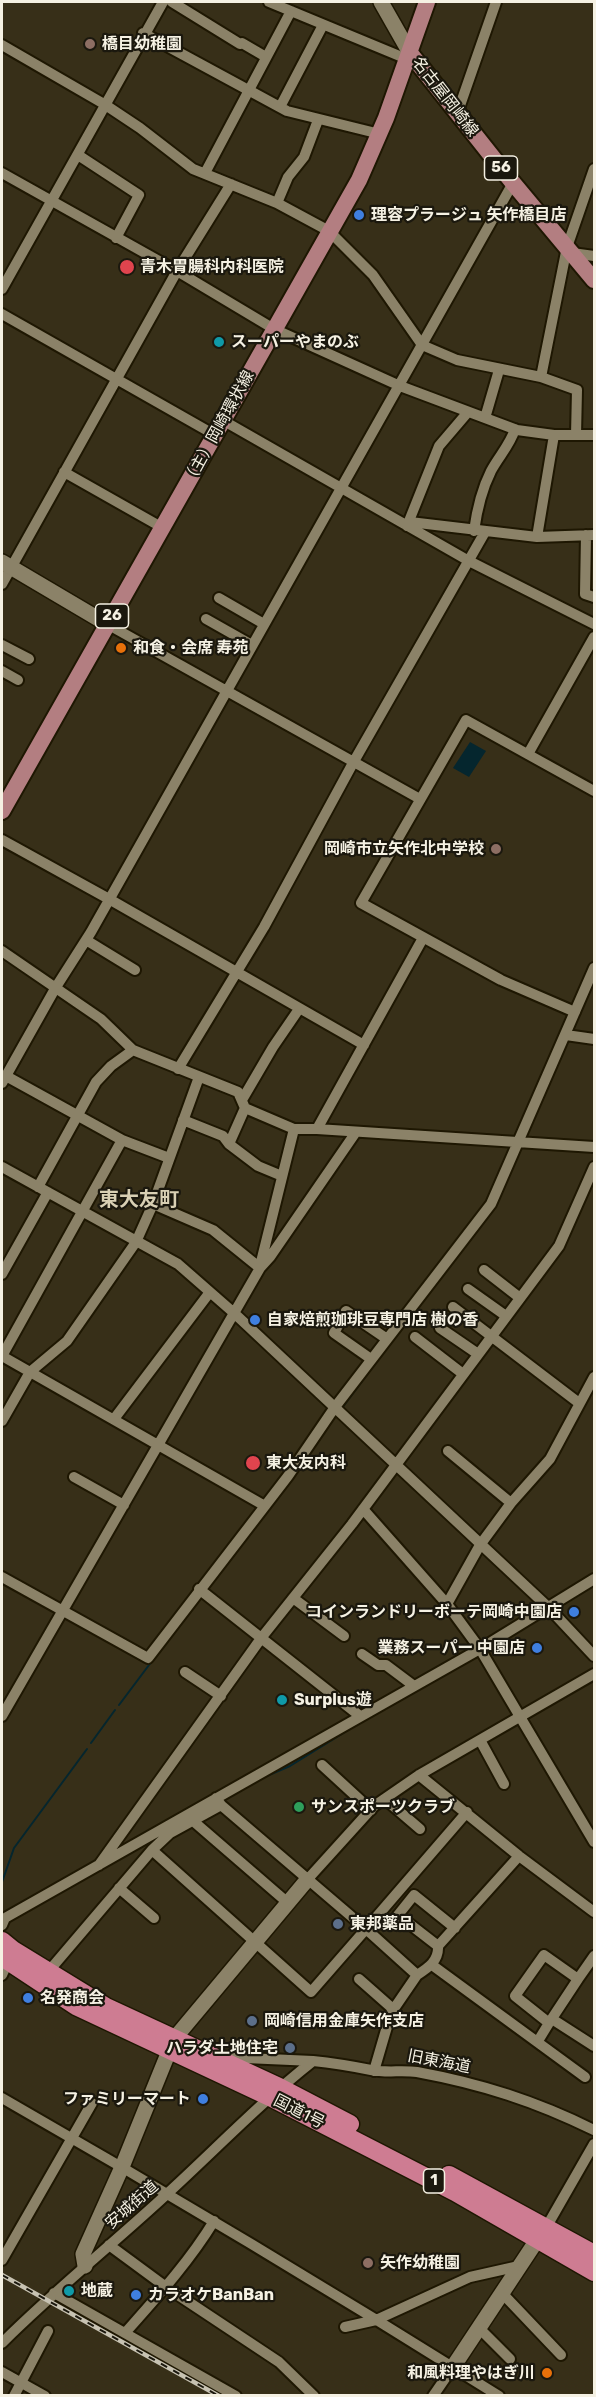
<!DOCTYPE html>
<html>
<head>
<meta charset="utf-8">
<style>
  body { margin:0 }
  #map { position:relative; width:596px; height:2397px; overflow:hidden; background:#372f18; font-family:Rubik,sans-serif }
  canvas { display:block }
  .frame { position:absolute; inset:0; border:3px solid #f5f1e3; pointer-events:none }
</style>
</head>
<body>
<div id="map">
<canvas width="596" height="2397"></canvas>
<div class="frame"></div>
</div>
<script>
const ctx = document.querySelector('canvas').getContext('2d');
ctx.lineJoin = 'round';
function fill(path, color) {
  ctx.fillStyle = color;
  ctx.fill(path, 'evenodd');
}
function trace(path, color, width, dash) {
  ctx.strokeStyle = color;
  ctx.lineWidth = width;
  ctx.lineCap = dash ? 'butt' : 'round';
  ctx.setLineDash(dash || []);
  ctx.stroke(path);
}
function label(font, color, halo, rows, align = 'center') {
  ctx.font = font + ' Rubik,"Noto Sans JP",sans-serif';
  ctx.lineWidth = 4.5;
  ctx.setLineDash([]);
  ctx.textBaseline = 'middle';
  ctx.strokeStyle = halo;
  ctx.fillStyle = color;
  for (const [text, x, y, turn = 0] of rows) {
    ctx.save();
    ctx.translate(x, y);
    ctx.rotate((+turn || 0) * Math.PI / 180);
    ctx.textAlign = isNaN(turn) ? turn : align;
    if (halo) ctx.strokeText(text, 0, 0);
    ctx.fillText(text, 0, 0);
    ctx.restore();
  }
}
fill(new Path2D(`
  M470 742 486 751 469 777 453 768Z`), '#05262e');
trace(new Path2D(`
  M342 1408 369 1372
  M329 1425 336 1415
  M119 1705 152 1661
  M91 1743 115 1710
  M262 1778 290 1766 366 1719
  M2 1882 14 1848 87 1749`), '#05262e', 2);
const street = new Path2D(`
  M172 2 240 44 242 43 266 57
  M269 2 402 57 410 53
  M143 33 287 111 380 134
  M2 45 104 104 140 128 193 169 277 203 329 231 373 275 422 345 457 360 541 377 577 390 576 435
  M280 107 323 25
  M457 114 496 2
  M78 155 139 195 116 238
  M2 173 177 271 274 329 400 386 517 430 554 435H594
  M205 173 291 11
  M277 203 288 177 304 157 318 120
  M572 253 594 256
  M2 289 163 2
  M2 314 215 435
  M541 377 567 247 594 169
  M485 418 499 370
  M224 421 469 561 594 624
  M64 472 163 528
  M410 522 537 537 594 535
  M407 526 439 446 468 412
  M474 531C477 509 481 491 491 471 499 456 510 445 515 429
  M586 535 585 594 594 597
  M537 537 554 435
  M2 584 177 271 231 184
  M219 598 264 624
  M206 619 252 645
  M107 624 420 799
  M2 645 29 659
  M2 671 18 680
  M528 754 594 637
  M2 840 109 899 364 1045
  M86 940 135 970
  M2 951 101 1019 133 1050 238 1092 245 1108 294 1129H317L594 1147
  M575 1012 501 980 361 903 466 720 594 791
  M566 1035 594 1039
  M178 1069 264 927 353 763 485 532
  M6 1076 122 1140 169 1158
  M2 1083 56 987 91 932 513 183
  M242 1100 273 1047 299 1009
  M183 1120 223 1136 229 1144 258 1166 282 1176
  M317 1129 423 938
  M229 1144 245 1108
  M2 1167 178 1264 234 1313 549 1608 594 1656
  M38 1187 96 1082 111 1066 133 1050
  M153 1204 213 1230 260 1268
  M260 1266 294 1129
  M484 1270 520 1298
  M2 1274 48 1192
  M468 1289 506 1316
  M453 1307 579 1403
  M440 1328 478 1354
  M415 1337 463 1374
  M2 1356 265 1506
  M2 1356 122 1140
  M371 1359 334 1333 346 1311 387 1339
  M114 1419 210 1292
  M2 1421 30 1372 67 1341 136 1242 153 1204 199 1077
  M448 1451 511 1503
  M74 1477 124 1505
  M363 1509 447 1604 480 1649 594 1842
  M2 1577 148 1658 288 1476 335 1407 491 1204 594 968
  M199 1589 360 1716
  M293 1598 344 1636
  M447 1604 480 1545 511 1503 550 1459 594 1377
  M362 1654 378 1665H386L414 1686
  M185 1672 221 1696
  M2 1716 260 1268 270 1257 356 1132
  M480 1740 504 1784
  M322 1765 371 1810
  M419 1775 519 1856 594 1912
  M216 1798 221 1805 366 1929 467 1812
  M385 1799 420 1829
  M192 1820 288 1903
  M152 1850 311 1992 366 1929 417 1975C428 1968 439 1961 438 1946L519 1856
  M99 1865 262 1637 352 1524 559 1246 594 1167
  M307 1880 374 1806 419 1775 594 1674
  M119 1888 154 1918
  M2 1925 5 1918 480 1649 594 1579
  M438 1946 398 1915 414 1895 455 1928
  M432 1965 585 2077
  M48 1972 152 1850 170 1833 221 1805
  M2 1975 8 1962
  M359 1979 393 2009
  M552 2019 594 2046
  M549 2023 578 1979
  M538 2041 549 2023 515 1996 544 1955 578 1979 594 1956
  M223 2057 313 2061
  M374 2071 391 2013 417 1975
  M2 2098C170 2194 335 2293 499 2396
  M547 2226 594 2144
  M109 2245 166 2287 279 2362 314 2396
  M2 2260 92 2103
  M54 2293 236 2396
  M502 2293 561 2355
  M345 2327 376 2320 470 2277 519 2266
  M479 2328 510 2359
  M125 2333C157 2297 189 2262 214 2221
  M2 2343C55 2290 113 2244 168 2193 216 2149 261 2102 313 2061 333 2063 351 2066 371 2070 386 2073 402 2070 417 2072 482 2084 535 2101 594 2130
  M2 2372 45 2396
  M14 2396 48 2331
  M433 2396 453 2367`);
const secondary = new Path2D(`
  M381 2 410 53
  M2 562 107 624
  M85 2266 83 2254 122 2167 174 2039 307 1880
  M453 2367 543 2231`);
const primary = new Path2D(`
  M410 53 513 183 594 280
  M2 811 359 180 386 118 427 2`);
const highway = new Path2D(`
  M2 1941 13 1950 106 2007 279 2087 350 2124
  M2 1957 76 2006 270 2097 348 2137 455 2192 594 2272
  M449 2175 594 2254`);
trace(street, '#1e1702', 14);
trace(secondary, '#1e1702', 18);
trace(primary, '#1e1702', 20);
trace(highway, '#1e1702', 21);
trace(street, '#8b8268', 10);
trace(secondary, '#8b8268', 15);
trace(primary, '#b37e81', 16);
trace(highway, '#ce7c92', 18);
const rail = new Path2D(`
  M2 2275 219 2396`);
trace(rail, '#c7c2b2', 4.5);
trace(rail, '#1b180e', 2, [7]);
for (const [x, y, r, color] of [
  [90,44,6,"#8d6e63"],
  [359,215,6,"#3f7fe0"],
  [127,267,8,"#e0444e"],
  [219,342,6,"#0f9aa8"],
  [121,648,6,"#e8710a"],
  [496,849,6,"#8d6e63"],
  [255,1320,6,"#3f7fe0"],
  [253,1463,8,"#e0444e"],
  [574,1612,6,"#3f7fe0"],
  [537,1648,6,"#3f7fe0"],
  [282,1700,6,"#0f9aa8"],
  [299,1807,6,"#2e9e5b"],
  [338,1924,6,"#5c6f8a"],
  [28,1998,6,"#3f7fe0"],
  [252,2021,6,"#5c6f8a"],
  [290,2048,6,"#5c6f8a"],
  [203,2099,6,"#3f7fe0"],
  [368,2263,6,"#8d6e63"],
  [69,2291,6,"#0f9aa8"],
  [136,2295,6,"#3f7fe0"],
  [547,2373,6,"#e8710a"]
]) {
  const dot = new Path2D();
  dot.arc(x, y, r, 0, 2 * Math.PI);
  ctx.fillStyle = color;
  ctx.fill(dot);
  trace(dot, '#1b180e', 2);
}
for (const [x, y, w] of [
  [501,168,33],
  [112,616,33],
  [434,2181,21]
]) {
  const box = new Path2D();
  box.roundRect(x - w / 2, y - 12, w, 24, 4.5);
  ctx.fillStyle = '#1b180e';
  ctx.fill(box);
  trace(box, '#f5f1e3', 1.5);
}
label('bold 15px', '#f5f1e3', null, [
  ["56",501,168],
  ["26",112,616],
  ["1",434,2181]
]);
label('bold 16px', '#f5f1e3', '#1b180e', [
  ["橋目幼稚園",102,44],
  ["理容プラージュ 矢作橋目店",371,215],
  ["青木胃腸科内科医院",140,267],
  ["スーパーやまのぶ",231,342],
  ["和食・会席 寿苑",133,648],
  ["岡崎市立矢作北中学校",484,849,"right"],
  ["自家焙煎珈琲豆専門店 樹の香",267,1320],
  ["東大友内科",266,1463],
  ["コインランドリーボーテ岡崎中園店",562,1612,"right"],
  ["業務スーパー 中園店",525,1648,"right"],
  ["Surplus遊",294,1700],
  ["サンスポーツクラブ",311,1807],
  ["東邦薬品",350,1924],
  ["名発商会",40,1998],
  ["岡崎信用金庫矢作支店",264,2021],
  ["ハラダ土地住宅",278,2048,"right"],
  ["ファミリーマート",191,2099,"right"],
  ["矢作幼稚園",380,2263],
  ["地蔵",81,2291],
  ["カラオケBanBan",148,2295],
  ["和風料理やはぎ川",535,2373,"right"]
], 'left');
label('16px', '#f5f1e3', '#1b180e', [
  ["名古屋岡崎線",445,97,52],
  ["（主）岡崎環状線",219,428,-61],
  ["旧東海道",439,2062,11],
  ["国道1号",299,2112,27],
  ["安城街道",132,2205,-41]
]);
label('bold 20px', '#d8cfb3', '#1b180e', [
  ["東大友町",139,1200]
]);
</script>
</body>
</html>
